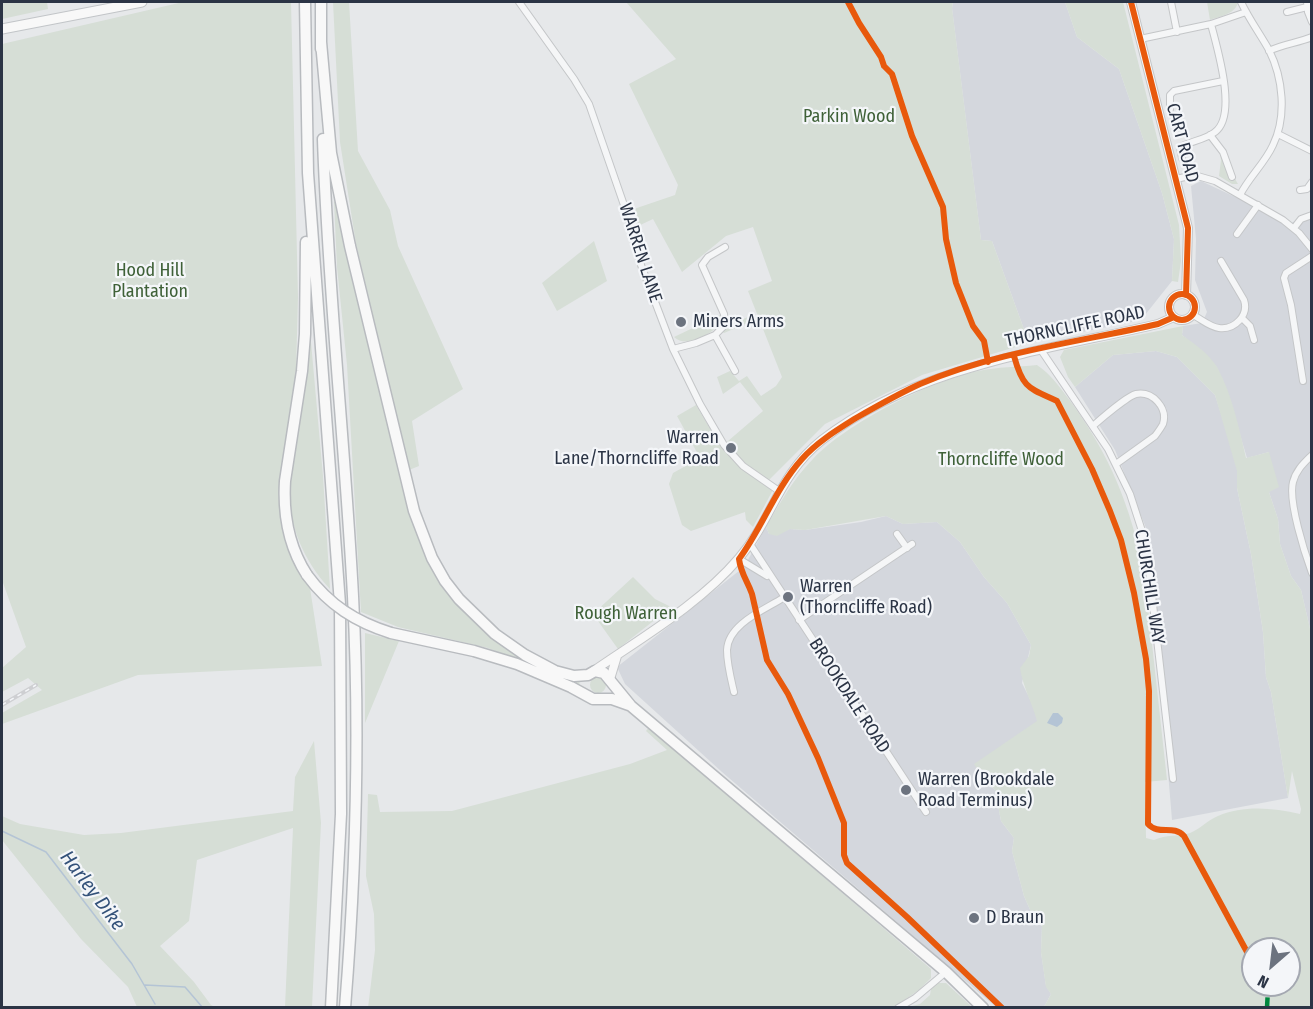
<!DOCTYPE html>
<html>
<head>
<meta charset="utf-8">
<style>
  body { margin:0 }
  #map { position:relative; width:1313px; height:1009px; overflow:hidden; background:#e6e8ea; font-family:"Fira Sans Condensed",sans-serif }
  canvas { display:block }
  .frame { position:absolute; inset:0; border:3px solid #2b3445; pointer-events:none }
  .north { position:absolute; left:1241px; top:937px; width:60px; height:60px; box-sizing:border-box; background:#f4f6f9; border:2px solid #a4a8b1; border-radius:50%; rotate:208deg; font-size:16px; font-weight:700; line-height:24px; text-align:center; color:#2b3445 }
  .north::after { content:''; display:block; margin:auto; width:21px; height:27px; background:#6c737f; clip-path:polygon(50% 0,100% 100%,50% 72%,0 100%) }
</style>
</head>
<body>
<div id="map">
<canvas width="1313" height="1009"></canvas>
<div class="frame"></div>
<div class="north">N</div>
</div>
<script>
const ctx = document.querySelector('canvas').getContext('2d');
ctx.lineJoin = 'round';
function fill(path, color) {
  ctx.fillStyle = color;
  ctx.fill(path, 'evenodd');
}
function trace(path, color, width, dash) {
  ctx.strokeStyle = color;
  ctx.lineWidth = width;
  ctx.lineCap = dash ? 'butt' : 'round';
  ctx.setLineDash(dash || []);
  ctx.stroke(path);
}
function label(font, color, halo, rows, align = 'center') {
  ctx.font = font + ' "Fira Sans Condensed",sans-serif';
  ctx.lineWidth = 4.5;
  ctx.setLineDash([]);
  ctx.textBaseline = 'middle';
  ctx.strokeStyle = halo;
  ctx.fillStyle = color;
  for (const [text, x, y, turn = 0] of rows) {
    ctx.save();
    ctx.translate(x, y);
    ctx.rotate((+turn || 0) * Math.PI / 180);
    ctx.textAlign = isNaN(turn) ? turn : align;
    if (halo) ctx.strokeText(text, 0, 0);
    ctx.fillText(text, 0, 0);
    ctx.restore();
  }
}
fill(new Path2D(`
  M953 2H1065L1077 37 1119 69 1162 193 1174 239 1172 281 1141 320 1029 343 992 241 981 240 952 8Z
  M1201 181 1291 223 1311 214V633L1301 590 1291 576 1280 544 1278 519 1269 492V452L1247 458 1226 389 1216 366 1182 335 1183 326 1202 323 1207 312 1195 280 1196 239 1191 186Z
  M1156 351 1177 357 1215 395 1233 451 1238 471 1237 488 1251 554 1263 632 1266 677 1271 692 1288 798 1172 820 1148 533 1115 450 1075 387 1113 355Z
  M886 516 903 524 937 522 960 542 984 577 1007 603 1031 645 1022 683 1031 701 1038 721 984 779 995 790 1001 821 1014 838 1012 851 1024 896 1031 912 1042 926 1041 952 1046 986 1051 994 1044 1007H996L722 772 625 684 617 667 744 567 766 527 769 534 790 529 805 530 861 522Z`), '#d4d7dd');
fill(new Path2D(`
  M2 2H47L48 9 2 19Z
  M183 2H291L298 297 296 371 281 483V522L292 558 310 588 322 666 138 675 2 724V713L42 690 28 678 2 692V668L26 647 2 580V44Z
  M333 2H349L358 151 390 210 398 246 463 389 412 421 419 466 409 470 356 244 340 142Z
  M626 2H953L952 8 981 240 992 241 1029 343 922 375 825 424 766 483 774 488 753 527 746 520 745 512 691 531 682 525 669 484 673 473 700 458 677 416 696 405 721 447 763 411 740 382 723 394 717 377 730 371 739 381 747 376 761 396 776 386 782 377 748 291 772 281 753 227 726 236 682 272 653 219 636 227 631 210 675 195 678 185 629 84 676 59Z
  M1065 2H1123L1179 225 1181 261 1178 282 1172 281 1174 239 1162 193 1119 69 1077 37Z
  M1207 2H1238C1236 14 1220 16 1210 20Z
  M1220 153 1231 179H1235L1238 184H1232L1219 176 1221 160Z
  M337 198 402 477 450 594 472 619 496 641 580 680 579 687 488 648 398 627 361 612 347 365 337 267 334 202Z
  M594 241 607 281 557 311 542 283Z
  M720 315 730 316 734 323 748 317 750 322 724 333 717 327C707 336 686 348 674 337Z
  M1183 326 1182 335C1195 344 1209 354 1217 367 1232 394 1239 428 1246 458L1269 452 1279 487 1269 492 1278 519 1280 544 1291 576 1301 590 1311 633V1007H1044L1051 994 1046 987 1041 952 1042 926 1031 912 1024 896 1012 851 1014 838 1001 821 995 790 984 779 974 764 1037 721C1032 703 1023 687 1020 668L1029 656 1031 645 1007 603 984 577 960 542 937 522 903 524 886 516 805 530 790 529 777 536 769 534 766 527C780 503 793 479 813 459 847 423 930 381 978 371 997 367 1018 367 1037 365 1051 374 1061 389 1071 402 1111 457 1130 506 1144 571L1167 780 1145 782 1146 838 1154 840C1167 834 1177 837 1190 833 1200 829 1208 820 1218 816 1244 805 1273 808 1300 814L1301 809 1292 771 1288 798 1271 692 1266 677 1263 632 1251 554 1237 488V471L1215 395 1177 357 1156 351 1113 355 1075 387 1068 377 1060 357 1064 350ZM1253 949H1289V985H1253Z
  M309 340 311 342 323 476 330 589C303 560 289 526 289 487Z
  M633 577 655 599 671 607 618 649 593 614Z
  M365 633 399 641 365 723Z
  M590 685a8 8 0 1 1 16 0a8 8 0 1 1-16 0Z
  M649 727 931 969V978L919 990 894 1007 368 1008 375 950 374 914 366 876 368 794 377 795 380 812 452 811 630 764 667 750 646 731Z
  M314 741 321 823 312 1007H285L293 828 197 860 189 921 160 946 194 982 211 1005 217 1008 137 1007 128 987 81 939 2 840V816L20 824 84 835 121 833 293 811 295 777Z
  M938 983H946L972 1007H908L920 1004 930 995 931 989Z`), '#d6ded6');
fill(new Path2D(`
  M1053 713H1058L1063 718 1062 723 1057 727 1047 723Z`), '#b4c4d5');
trace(new Path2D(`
  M2 831 46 852 132 964 155 1004
  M145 985 185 987 203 1008`), '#b4c4d5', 1.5);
const street = new Path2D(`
  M519 2 574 79 589 104 625 208 641 265 673 349 700 404 724 445 743 466 779 491
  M1171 2 1177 32
  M1307 2 1308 12 1312 22
  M1287 12 1307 7
  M1140 39 1211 24 1246 12
  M1269 51C1282 44 1298 43 1312 37
  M1170 109V95L1174 91 1223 81
  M1278 134 1312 151
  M1210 135 1223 152 1232 177
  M1182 158 1180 147C1191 141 1205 140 1215 132 1238 115 1217 48 1211 24
  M1176 179 1194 175 1215 181 1283 220 1299 233 1312 249
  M1300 190 1307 189 1312 182
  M1240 195C1249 177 1265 163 1273 145 1287 116 1283 78 1269 50 1260 34 1249 19 1241 2
  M1294 228 1301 219 1312 215
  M1237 234 1258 205
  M1193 315C1201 319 1210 327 1219 328 1235 330 1249 315 1244 300L1221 261
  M1242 318 1250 326 1254 340
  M715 335 735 371
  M673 349 696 343 715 335 723 327 725 323 724 314 702 265 708 257 725 247
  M1041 350 1108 449 1130 494 1142 531 1150 578 1173 779
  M1303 381 1291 305 1284 278 1286 273 1312 256
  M1094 425C1102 418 1128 396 1136 394 1153 391 1168 408 1163 424 1161 428 1158 432 1155 436L1116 464
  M1312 455C1304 463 1296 470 1293 482 1288 501 1305 554 1312 573
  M897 534 907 548
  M750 544 926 812
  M739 559 767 576
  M799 620 912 544
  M734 692C731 679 727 664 727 650 728 624 764 610 783 598
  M898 1008 915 998 946 972`);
const secondary = new Path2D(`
  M1131 2 1188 228 1186 295
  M1169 307a13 13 0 1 1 26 0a13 13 0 1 1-26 0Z
  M592 672C641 638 700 604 739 558 772 520 778 475 822 440 919 365 1043 351 1158 324L1174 317
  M610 679 617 656`);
const primary = new Path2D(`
  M2 29 142 2`);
const highway = new Path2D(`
  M305 2 308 173 340 604 341 814 331 1008
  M321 2V49
  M321 42 331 153 350 246 414 511 432 558 445 581 459 599 495 634 525 655 555 671 574 676 588 675 595 671 604 673 631 706 946 972 983 1008
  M323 139C328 292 345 443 353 596 360 733 356 871 345 1008
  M306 242 305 334 302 371 285 481C283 514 289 547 307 575
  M391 633 474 651 517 664 571 687 593 699H612L629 705`);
trace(street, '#c4c6c8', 8);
trace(secondary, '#c4c6c8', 10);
trace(primary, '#c2c5c8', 11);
trace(highway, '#b8bbbf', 13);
trace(street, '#f5f6f7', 6);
trace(secondary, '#f8f8f8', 8);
trace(primary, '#f8f8f8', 9);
trace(highway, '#f8f8f8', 10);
const rail = new Path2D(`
  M2 705 36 685`);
trace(rail, '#cecfd2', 4);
trace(rail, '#f4f6f9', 1.5, [4.5]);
const highwayBridge = new Path2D(`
  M307 575C329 605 356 622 391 633`);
trace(highwayBridge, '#b8bbbf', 13, []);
trace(highwayBridge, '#f8f8f8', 10);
trace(new Path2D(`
  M1265 985 1268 989 1267 1008`), '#00873e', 4.5, [9, 4.5]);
trace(new Path2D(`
  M848 2 859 23 881 57 884 66 892 74 912 136 943 207 946 239 956 283 973 326 984 341 988 362
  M1131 2 1188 228 1186 295
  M1169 307a13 13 0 1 1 26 0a13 13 0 1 1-26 0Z
  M1014 356C1023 389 1029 388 1057 401L1092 469 1110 511 1121 540 1134 593 1146 659 1149 691 1148 824C1159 836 1173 824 1184 836L1253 963
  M1002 1008 907 917 847 863 844 855V823L818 758 788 694 767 660 752 594C747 580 741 574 739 559 762 528 775 489 802 459 817 442 837 430 856 418 877 406 898 394 920 384 995 352 1079 342 1158 324L1174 317`), '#e8590c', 6);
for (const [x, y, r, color] of [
  [681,322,6,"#6c737f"],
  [731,448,6,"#6c737f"],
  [788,597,6,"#6c737f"],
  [906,790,6,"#6c737f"],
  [974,918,6,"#6c737f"]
]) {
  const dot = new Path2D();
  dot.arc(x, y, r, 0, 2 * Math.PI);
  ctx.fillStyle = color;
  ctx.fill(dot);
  trace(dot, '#f4f6f9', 2);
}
label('18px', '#3f6138', '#f4f6f9', [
  ["Parkin Wood",849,117],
  ["Hood Hill",150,271],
  ["Plantation",150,292],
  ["Thorncliffe Wood",1001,460],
  ["Rough Warren",626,614]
]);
label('18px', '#2b3445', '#f4f6f9', [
  ["CART ROAD",1182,143,75],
  ["WARREN LANE",640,253,72],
  ["THORNCLIFFE ROAD",1075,327,-12],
  ["CHURCHILL WAY",1149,587,81],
  ["BROOKDALE ROAD",849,696,57]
]);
label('18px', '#2b3445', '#f4f6f9', [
  ["Miners Arms",693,322],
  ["Warren",719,438,"right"],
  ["Lane/Thorncliffe Road",719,459,"right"],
  ["Warren",800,587],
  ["(Thorncliffe Road)",800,608],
  ["Warren (Brookdale",918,780],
  ["Road Terminus)",918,801],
  ["D Braun",986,918]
], 'left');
label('italic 20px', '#34527a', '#f4f6f9', [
  ["Harley Dike",92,891,53]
]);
</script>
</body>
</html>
